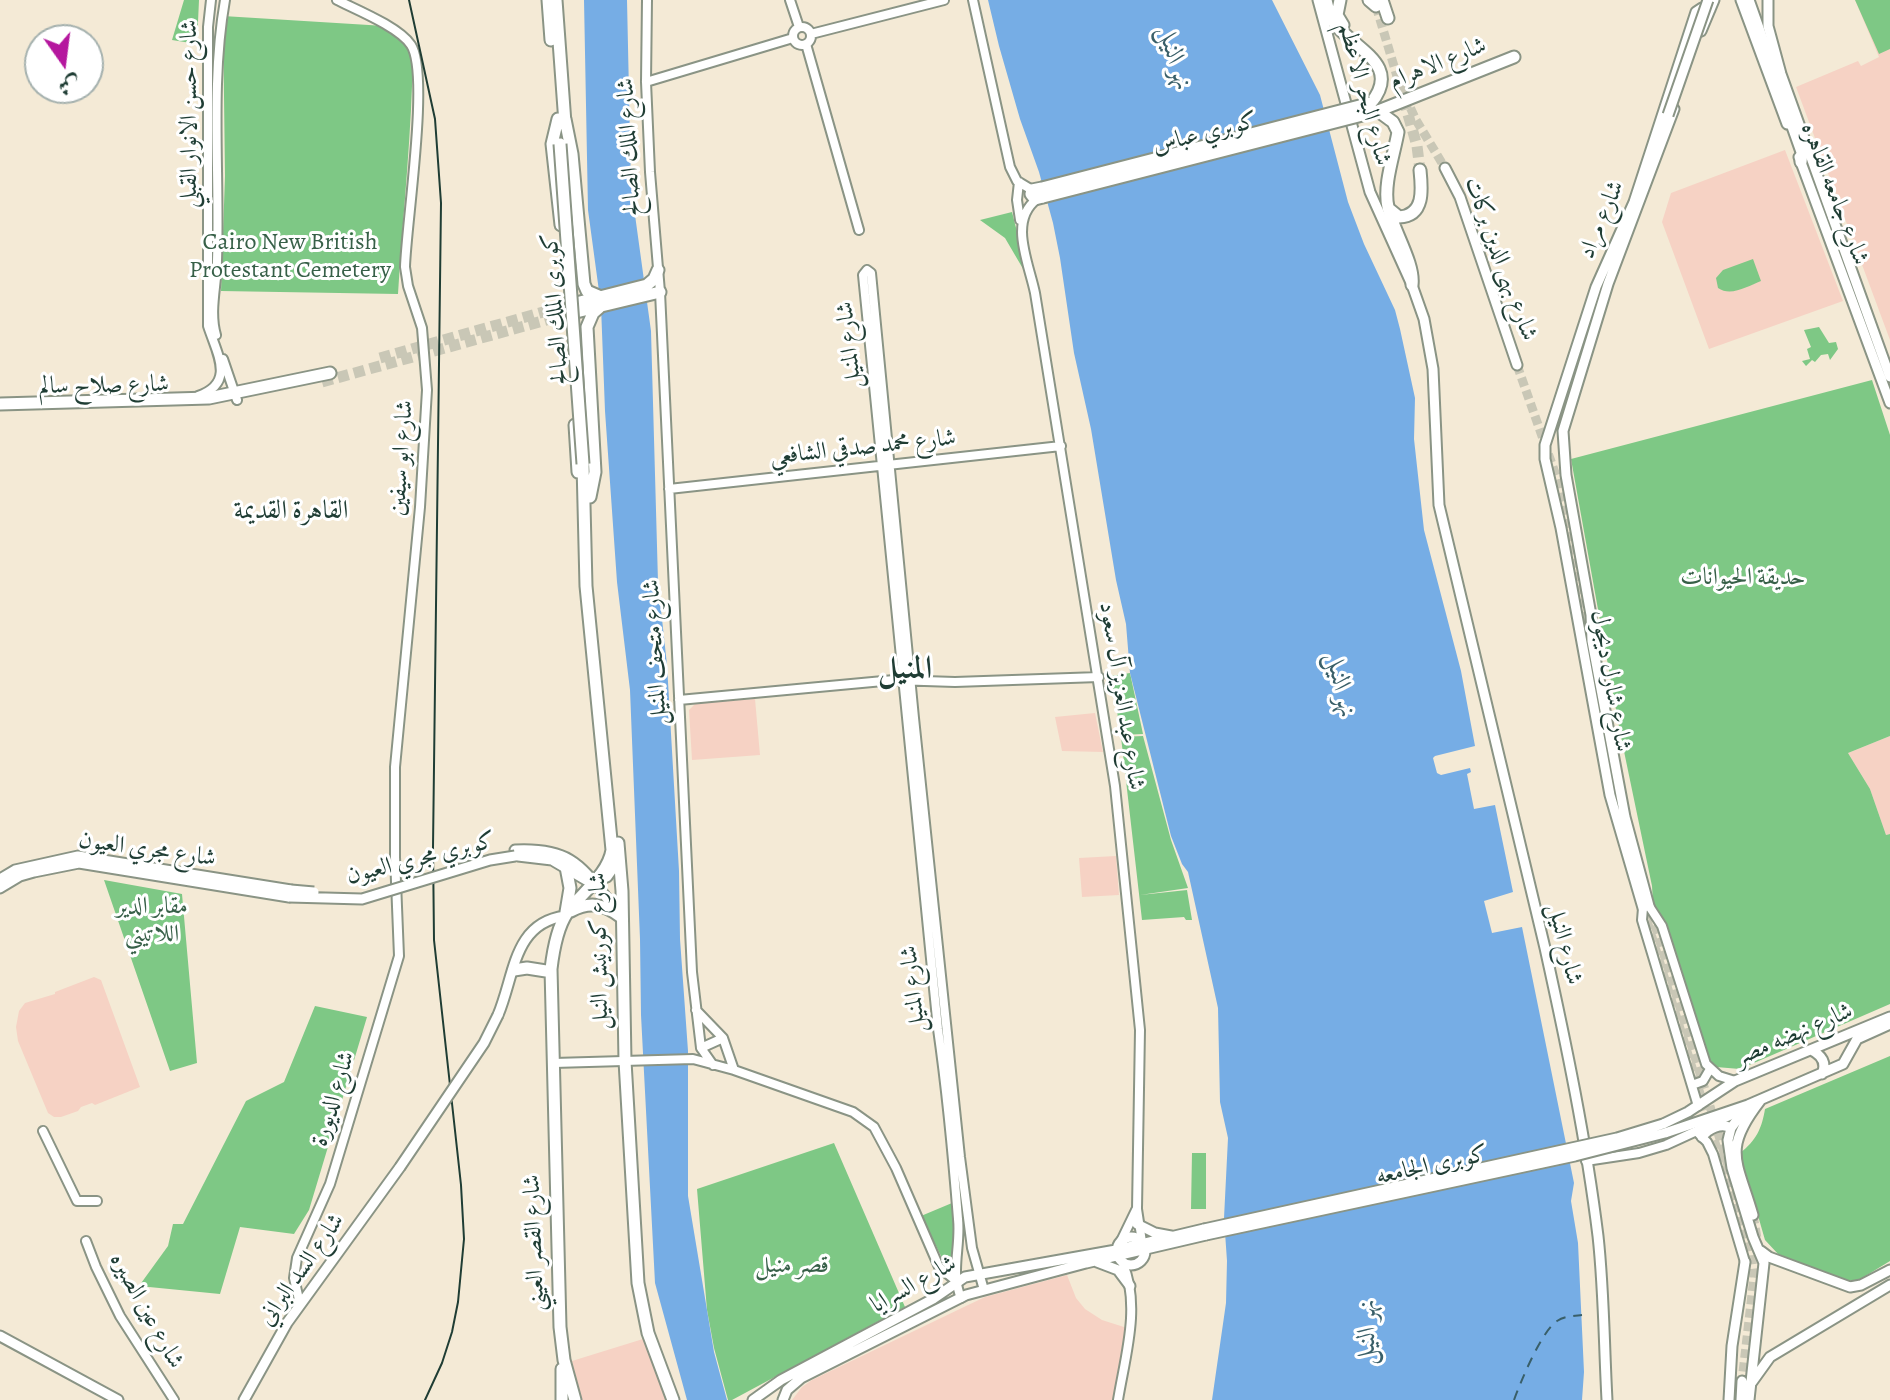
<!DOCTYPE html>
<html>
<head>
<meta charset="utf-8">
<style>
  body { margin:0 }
  #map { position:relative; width:1890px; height:1400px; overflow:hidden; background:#f4ead6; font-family:Alegreya,Amiri,serif }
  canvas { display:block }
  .north { position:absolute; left:24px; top:24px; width:80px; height:80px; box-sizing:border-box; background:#fff; border:2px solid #a5b1ae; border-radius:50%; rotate:166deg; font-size:22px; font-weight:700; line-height:32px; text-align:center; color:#1f3d34 }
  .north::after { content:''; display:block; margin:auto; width:28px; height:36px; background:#b5179e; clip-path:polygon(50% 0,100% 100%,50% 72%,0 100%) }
</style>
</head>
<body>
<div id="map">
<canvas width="1890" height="1400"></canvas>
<div class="north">ش</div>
</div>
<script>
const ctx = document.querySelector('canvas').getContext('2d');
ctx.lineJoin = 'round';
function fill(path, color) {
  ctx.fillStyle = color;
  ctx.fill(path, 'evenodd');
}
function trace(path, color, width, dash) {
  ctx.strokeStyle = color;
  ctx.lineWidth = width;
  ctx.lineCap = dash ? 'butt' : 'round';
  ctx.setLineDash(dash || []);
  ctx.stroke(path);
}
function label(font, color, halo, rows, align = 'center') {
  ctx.font = font + ' Alegreya,Amiri,serif';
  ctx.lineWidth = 6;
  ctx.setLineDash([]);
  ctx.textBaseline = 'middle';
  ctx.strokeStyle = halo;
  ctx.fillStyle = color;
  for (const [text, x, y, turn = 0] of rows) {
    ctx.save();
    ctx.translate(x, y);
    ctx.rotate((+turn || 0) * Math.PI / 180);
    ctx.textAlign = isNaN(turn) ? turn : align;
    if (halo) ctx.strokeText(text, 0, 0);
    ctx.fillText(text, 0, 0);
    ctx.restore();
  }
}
fill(new Path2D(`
  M1855 0H1890V340L1796 87 1858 61 1861 66 1879 57Z
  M1785 150 1843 301 1709 349 1662 222 1671 193Z
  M755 699 760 755 692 760 689 710 696 703Z
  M1095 713 1103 752 1062 751 1055 717Z
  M1890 736V834L1886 835 1870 789 1848 753Z
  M1116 856 1119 895 1082 897 1079 858Z
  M94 977 101 980 140 1087 95 1105 92 1103 81 1107 78 1111 61 1117H54L48 1113 18 1041 16 1027 19 1011 25 1003 55 994V992Z
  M1067 1275 1076 1298 1085 1309 1102 1320 1127 1328 1115 1400H792L802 1387 812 1380 966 1306 985 1297Z
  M643 1339 666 1400H582L572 1361Z`), '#f6d2c4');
fill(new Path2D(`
  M184 0H199L197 44 172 40Z
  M1855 0H1890V49L1879 54Z
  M223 16 385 26 413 50C412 131 403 213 398 294L221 291 225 176Z
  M1012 212 1029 279 1005 238 980 220Z
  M1753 259 1761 281C1748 286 1731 297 1718 288L1716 278 1723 270Z
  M1819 327 1829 343 1836 342 1838 349 1830 360 1828 354 1821 355 1815 362 1812 360 1806 366 1802 361 1810 359 1807 349 1811 347 1804 330Z
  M1872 380 1890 435V736L1848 753 1870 789 1886 835 1890 834V1004L1740 1069 1716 1067 1707 1058 1673 947 1653 903 1652 886 1620 732 1571 459Z
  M1130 673 1143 734 1121 735 1111 676Z
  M1143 736 1171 840 1188 888 1140 895 1187 890 1192 920H1186L1184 917 1142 920 1121 737Z
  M104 880 182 894 197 1063 170 1071Z
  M315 1006 367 1017 309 1210 294 1234 240 1227 220 1294 139 1286 168 1246 173 1224H183L246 1101 284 1082Z
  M1890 1056V1261L1859 1280 1847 1281 1778 1254 1765 1240 1740 1153C1756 1141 1762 1128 1765 1109Z
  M834 1143 905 1307 732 1400H728L714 1348 707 1310 697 1189Z
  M1192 1153H1206V1209H1191Z
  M952 1203C956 1223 960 1250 947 1268L921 1216Z`), '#7ec885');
fill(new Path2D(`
  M584 0H627L631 186 651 331 658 582 667 665 679 871 680 939 688 1051V1196L714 1352 727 1400H687L655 1283 641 1015 640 939 630 690 617 582 605 411 601 306 588 210Z
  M988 0H1272L1320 95 1348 202 1364 244 1395 310 1400 329 1415 398 1414 439 1424 530 1461 671 1475 746 1435 756 1433 758 1437 773 1441 775 1470 768 1471 772 1467 774 1474 809 1495 805 1513 892 1484 901 1492 933 1522 927 1574 1183 1571 1201 1578 1243 1584 1372 1582 1400H1212L1226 1303 1227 1261 1224 1218 1228 1138 1220 1102 1218 1008 1188 872 1182 864 1171 836 1130 673 1126 624 1116 580 1091 429 1074 353 1060 258 1053 223 1039 172 1020 119 999 46Z`), '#76ade5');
trace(new Path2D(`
  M1514 1400C1521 1381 1541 1332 1557 1321 1565 1316 1573 1316 1582 1315`), '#395f69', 2, [10, 8]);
trace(new Path2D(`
  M1376 6 1399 83 1416 120 1445 168
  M1517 365 1560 487 1590 634
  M1643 908 1736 1211
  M1651 912 1729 1169
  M1738 1203 1751 1252 1754 1277 1742 1381
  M1753 1215 1759 1250`), '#c9c7b6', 9, [9, 4.5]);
trace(new Path2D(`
  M1399 83 1417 146 1420 170
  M380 358 568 305
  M322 382 568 314`), '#c9c7b6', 11, [11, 5.5]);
const secondary = new Path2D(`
  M647 0 646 82 650 172 660 292 692 972 701 1048 713 1065
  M790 0 799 27
  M973 0 1010 167 1017 181 1032 190
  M793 36a9 9 0 1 1 18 0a9 9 0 1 1-18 0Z
  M811 34 944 0
  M806 44 859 230
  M646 82 793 38
  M1019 182 1017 200 1020 220
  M1037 199C1008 221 1029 263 1035 293L1115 786 1140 1030 1137 1209 1142 1242
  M216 335C209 311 217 285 217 261 220 174 210 85 225 0
  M223 359 237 400
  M198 396C236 383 217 354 208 326V27L211 0
  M669 489 1061 446
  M679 700 894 680 955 682 1099 677
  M1649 906 1662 926 1706 1064 1719 1076 1735 1081
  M1643 908 1642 920 1698 1106
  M696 1010 723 1038 734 1070
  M701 1048 723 1038
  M554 1063 693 1059 734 1070 853 1112 874 1127 896 1168 939 1267 955 1280
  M1692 1085 1703 1081 1710 1069
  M43 1131 77 1201H97
  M1699 1134 1707 1142 1713 1154 1745 1262
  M1586 1161 1639 1153 1666 1145 1740 1111
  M86 1241 96 1267 120 1316 174 1400
  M1121 1241 1136 1210
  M961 1298C950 1272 961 1246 958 1219 953 1155 947 1092 938 1029L863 275 867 270 871 273 914 718 960 1157 972 1248 984 1290
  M300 1304 294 1278 297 1258 330 1184 399 956 395 857V767L420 507 427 390 422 328 408 286 405 267C406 225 430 74 411 45 399 27 357 10 337 0
  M1118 1400C1125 1357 1141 1306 1123 1264`);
const primary = new Path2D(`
  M1318 0 1370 192 1412 285 1424 319 1433 369 1439 505 1545 948C1566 1043 1586 1139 1598 1236 1604 1290 1604 1345 1607 1400
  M1741 0 1787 124
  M1768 0V26L1781 74 1890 377
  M1701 31 1714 0
  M1799 157 1890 403
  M1445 168 1460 197 1517 365
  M515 850C576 847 583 870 618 912
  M518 856 552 860 586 880 607 877 619 860
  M0 879 15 870 78 856 291 890
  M0 888 20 876 34 872 79 863 289 897
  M1649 906 1625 817 1592 641 1591 615 1566 475 1563 431 1608 284 1674 109
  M1643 908 1610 795 1561 528 1545 459V445L1596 287 1634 202 1696 12 1702 8 1710 10
  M498 1015C515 975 513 923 565 916
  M1811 1050C1822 1055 1827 1063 1822 1074
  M1748 1105 1731 1128 1728 1140 1732 1168 1753 1237 1764 1263 1749 1400
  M1663 1124 1688 1112 1735 1081 1890 1017
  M1665 1133 1748 1105 1843 1064 1857 1039 1890 1024
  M1702 1137C1708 1129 1721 1122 1731 1128
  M1753 1215C1737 1160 1722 1150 1760 1101
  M1137 1224 1155 1233 1171 1236
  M1117 1251a14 14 0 1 1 28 0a14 14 0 1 1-28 0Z
  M1761 1251 1769 1257 1850 1287 1861 1285 1890 1270
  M1097 1262 1118 1270 1130 1286
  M0 1336 118 1400
  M1752 1382 1770 1357 1890 1285
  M244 1400 287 1323 400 1167
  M753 1400 781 1380 933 1299 965 1277 1116 1250 1204 1229
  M783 1400 787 1390 801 1378 966 1295 1086 1263 1206 1235
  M1729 1400 1732 1346 1745 1262
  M1741 1400 1742 1381`);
const highway = new Path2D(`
  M548 0 551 40
  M556 0 565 123
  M1326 0C1328 8 1329 17 1335 24 1356 50 1402 65 1371 103
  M1340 0 1337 15 1343 25
  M1369 0 1376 6
  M1382 0 1388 18
  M1748 0 1802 152 1801 162
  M1378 111 1393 122 1398 132C1394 155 1383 185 1388 207 1393 230 1415 264 1412 285
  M1378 111 1514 57
  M558 119 552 144 561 225
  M565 119 572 154 584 284 587 291 601 297
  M1042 188 1032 190 1031 194 1035 199 1043 197
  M1388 208 1399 217C1425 216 1422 189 1420 170
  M568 305 647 285 654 279 658 270
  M568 314 660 292
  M0 404 209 398 330 373
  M575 425 578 472
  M590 497 595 472 587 327 593 313 601 306
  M618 843 622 891 625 1061 638 1283 648 1333 673 1400
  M571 911C590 901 604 904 621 917
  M566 912 570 888 566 867
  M514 970 527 968 546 971
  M562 1369V1400
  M575 1400 564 1360 560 1327 551 969C553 952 557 928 567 913 581 893 608 875 612 850L586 586 583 464`);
trace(secondary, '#8a9485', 12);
trace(primary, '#8a9485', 13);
trace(highway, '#8a9485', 15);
trace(secondary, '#fff', 8);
trace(primary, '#fff', 9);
trace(highway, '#fff', 11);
trace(new Path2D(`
  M409 0 435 119 441 203 433 847 434 940 461 1185 464 1239 458 1302 452 1332 442 1363 425 1400`), '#1f3d34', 2);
const primaryBridge = new Path2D(`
  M1668 115 1708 0
  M291 890 314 892
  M289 897 362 899 490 860 515 856
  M400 1167 484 1043 498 1015
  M1204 1229 1617 1138 1663 1124
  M1206 1235 1575 1156 1665 1133`);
const highwayBridge = new Path2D(`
  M560 144 583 464
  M1042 188 1371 103
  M1043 197 1378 111`);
trace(primaryBridge, '#8a9485', 13, []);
trace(highwayBridge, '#8a9485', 15, []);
trace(primaryBridge, '#fff', 9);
trace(highwayBridge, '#fff', 11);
label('24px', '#1f3d34', '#fff', [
  ["شارع الاهرام",1438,64,-22],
  ["شارع البحر الاعظم",1364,94,75],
  ["شارع حسن الانوار القبلي",190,114,-90],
  ["كوبري عباس",1205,134,-14],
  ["شارع الملك الصالح",630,147,-93],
  ["شارع جامعه القاهره",1834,194,69],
  ["شارع مراد",1602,220,-67],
  ["شارع بهى الدين بركات",1500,259,70],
  ["كوبرى الملك الصالح",556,309,-94],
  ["شارع المنيل",850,345,-96],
  ["شارع صلاح سالم",104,386,-1],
  ["شارع محمد صدقي الشافعي",863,448,-6],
  ["شارع ابو سيفين",402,458,-86],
  ["شارع متحف المنيل",656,652,-93],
  ["شارع شارل ديجول",1610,681,80],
  ["شارع عبد العزيز آل سعود",1121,696,81],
  ["شارع مجري العيون",147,850,8],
  ["كوبري مجري العيون",421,859,-14],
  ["شارع النيل",1564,944,76],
  ["شارع كورنيش النيل",600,951,-91],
  ["شارع المنيل",914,989,-96],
  ["شارع نهضه مصر",1794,1035,-23],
  ["شارع الديورة",334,1099,-73],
  ["كوبرى الجامعه",1432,1166,-12],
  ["شارع القصر العيني",535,1243,-92],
  ["شارع السد البراني",302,1270,-55],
  ["شارع السرايا",914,1285,-29],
  ["شارع عين الصيره",146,1311,61]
]);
label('24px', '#376048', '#fff', [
  ["Cairo New British",290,243],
  ["Protestant Cemetery",290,271],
  ["حديقة الحيوانات",1743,578],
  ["مقابر الدير",152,907],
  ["اللاتيني",152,935],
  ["قصر منيل",792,1266]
]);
label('italic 26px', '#395f69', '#fff', [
  ["نهر النيل",1174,58,73],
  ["نهر النيل",1340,685,77],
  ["نهر النيل",1368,1332,-89]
]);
label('26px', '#1f3d34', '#fff', [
  ["القاهرة القديمة",291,512]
]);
label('bold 32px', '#1f3d34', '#fff', [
  ["المنيل",905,670]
]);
</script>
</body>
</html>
